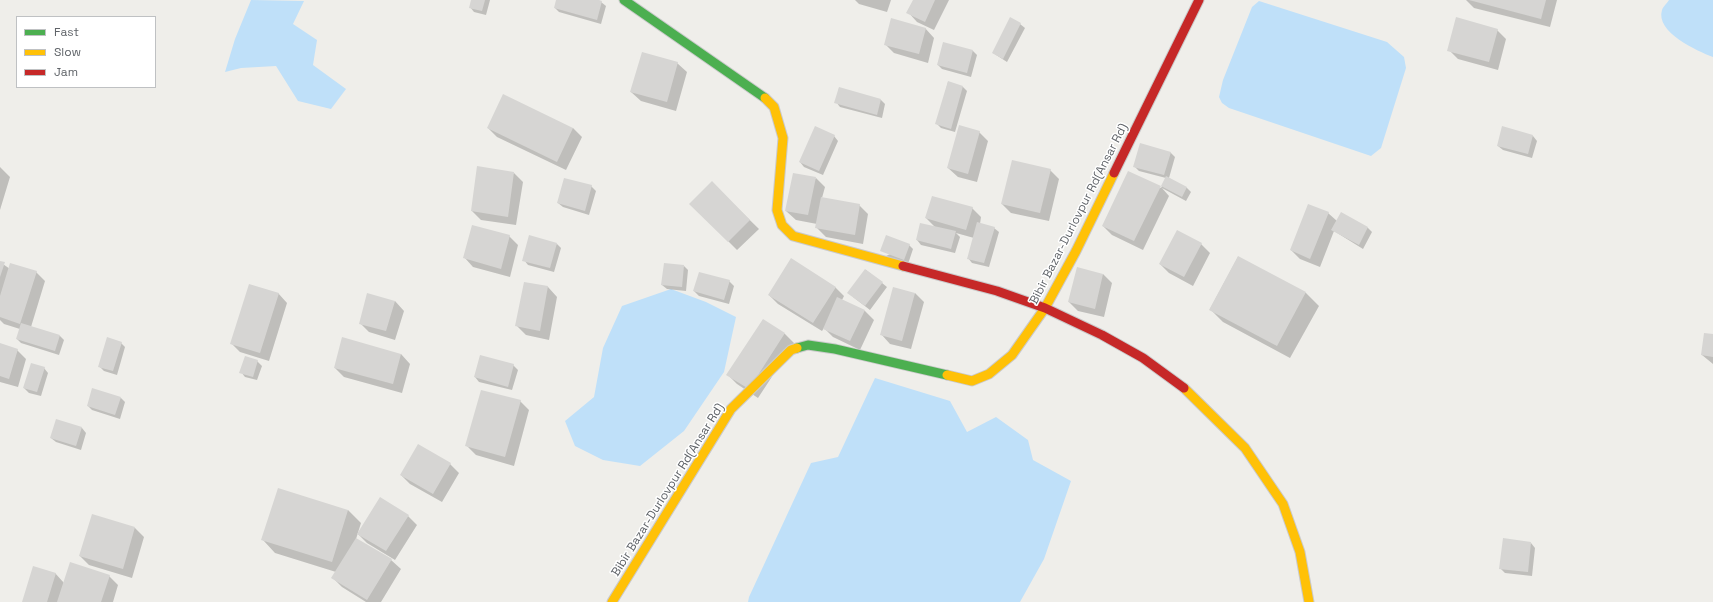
<!DOCTYPE html>
<html>
<head>
<meta charset="utf-8">
<style>
  body { margin:0 }
  #map { position:relative; width:1713px; height:602px; overflow:hidden; background:#efeeea; font-family:"Space Grotesk",sans-serif }
  canvas { display:block }
  .legend { position:absolute; left:16px; top:16px; width:140px; height:72px; box-sizing:border-box; background:#fff; border:1px solid #bfc1c3; margin:0; padding:5px 7px; list-style:none; font-size:12px; color:#5f6368 }
  .legend li { display:flex; align-items:center; gap:8px; height:20px }
  .legend b { width:20px; border:1px solid #bfc1c3 }
</style>
</head>
<body>
<div id="map">
<canvas width="1713" height="602"></canvas>
<ul class="legend">
<li><b style="height:5px;background:#4caf50"></b>Fast</li>
<li><b style="height:5px;background:#ffc107"></b>Slow</li>
<li><b style="height:5px;background:#c62828"></b>Jam</li>
</ul>
</div>
<script>
const ctx = document.querySelector('canvas').getContext('2d');
ctx.lineJoin = 'round';
function fill(path, color) {
  ctx.fillStyle = color;
  ctx.fill(path, 'evenodd');
}
function trace(path, color, width, dash) {
  ctx.strokeStyle = color;
  ctx.lineWidth = width;
  ctx.lineCap = dash ? 'butt' : 'round';
  ctx.setLineDash(dash || []);
  ctx.stroke(path);
}
function label(font, color, halo, rows, align = 'center') {
  ctx.font = font + ' "Space Grotesk",sans-serif';
  ctx.lineWidth = 3;
  ctx.setLineDash([]);
  ctx.textBaseline = 'middle';
  ctx.strokeStyle = halo;
  ctx.fillStyle = color;
  for (const [text, x, y, turn = 0] of rows) {
    ctx.save();
    ctx.translate(x, y);
    ctx.rotate((+turn || 0) * Math.PI / 180);
    ctx.textAlign = isNaN(turn) ? turn : align;
    if (halo) ctx.strokeText(text, 0, 0);
    ctx.fillText(text, 0, 0);
    ctx.restore();
  }
}
fill(new Path2D(`
  M251 0 304 1 293 24 317 40 313 65 346 89 331 109 298 101 276 66 241 68 225 72 235 39Z
  M1669 0H1713V57C1697 51 1655 32 1662 10 1663 7 1667 3 1669 0Z
  M1259 1 1387 42 1404 57 1406 68 1381 148 1371 156 1229 108 1222 103 1219 97 1223 80 1252 7Z
  M671 289 706 302 736 317 724 372 684 431 640 466 603 460 575 446 565 421 594 397 603 348 622 306Z
  M875 378 950 401 967 432 996 417 1028 440 1033 460 1071 481 1044 559 1020 602H748L749 597 811 463 838 457Z`), '#bfe0f9');
fill(new Path2D(`
  M472 0H490L486 15 474 12 470 7Z
  M557 0H595L601 2 606 6 601 24 559 12 555 8Z
  M855 0H891L887 12 859 4Z
  M914 0H949L934 30 917 22 908 12Z
  M1466 0H1557L1550 27 1474 8Z
  M1020 24 1025 28 1007 62 993 53Z
  M925 28 934 38 928 63 894 53 885 44Z
  M1497 30 1506 39 1498 70 1458 59 1449 50Z
  M944 43 973 51 977 55 971 77 942 69 938 65Z
  M677 63 687 72 676 111 641 101 631 92Z
  M948 82 963 87 967 91 955 132 941 128 937 124Z
  M839 88 881 100 885 104 882 118 840 107 836 102Z
  M488 128H573L582 137 566 170 497 137Z
  M979 132 988 141 977 182 958 177 948 168Z
  M834 136 838 141 823 175 804 167 800 162Z
  M1533 136 1537 141 1532 158 1503 150 1498 146Z
  M1170 152 1175 157 1169 178 1187 188 1191 192 1186 201 1162 188 1169 196 1143 250 1112 235 1103 226 1129 172 1161 188 1166 178 1139 171 1134 166Z
  M0 167 10 177 0 210Z
  M1050 170 1059 179 1049 221 1011 213 1002 204Z
  M514 173 523 182 516 225 481 220 472 211Z
  M816 178 825 187 822 198 859 205 868 214 863 244 826 237 817 228V224L796 220 786 211Z
  M712 183 759 229 737 250 691 204Z
  M591 186 596 191 589 215 563 207 558 203Z
  M972 208 981 217 980 224 994 228 999 232 989 267 972 263 968 258 974 238 956 233 960 237 955 253 921 245 917 240 936 228 926 218Z
  M1328 213 1337 221 1341 214 1368 228 1372 232 1363 249 1334 231 1320 267 1300 259 1291 250Z
  M509 236 518 245 510 277 473 267 464 257Z
  M557 244 561 248 554 272 528 265 524 260Z
  M1201 244 1210 253 1193 286 1169 273 1160 264Z
  M909 245 913 249 908 264 886 256Z
  M1238 257 1306 293 1319 306 1290 358 1223 322 1210 309Z
  M0 262 10 269 36 272 45 281 31 327 60 336 64 340 59 355 21 343 17 339 20 329 4 324 0 320Z
  M684 266 688 270 686 291 667 289 662 285Z
  M866 270 887 287 870 310 853 297Z
  M1103 274 1112 283 1104 317 1078 311 1069 302Z
  M729 281 734 286 729 304 699 296 694 291Z
  M525 283 548 287 557 297 549 340 526 335 517 326Z
  M835 287 844 296 842 300 865 311 874 320 860 350 833 337 824 328 822 331 778 304 769 295Z
  M278 293 287 303 269 361 240 352 231 343Z
  M915 293 924 302 911 349 890 344 881 334Z
  M395 301 404 311 395 340 369 332 360 323Z
  M763 320 785 334 794 343 758 398 737 384 728 375Z
  M1713 335V364L1702 355Z
  M121 343 125 347 117 375 104 371 99 366Z
  M0 344 17 350 26 359 18 387 0 382Z
  M401 354 410 364 402 393 344 377 335 368Z
  M257 361 262 366 257 380 245 377 241 372Z
  M513 365 518 370 512 390 479 382 475 377Z
  M44 368 48 373 41 396 29 393 24 388Z
  M121 398 125 402 120 419 92 410 88 406Z
  M520 401 529 410 514 466 476 455 467 446Z
  M57 420 82 428 86 433 81 450 56 442 51 438Z
  M450 464 459 473 442 502 410 484 401 475Z
  M348 510 361 523 356 539 391 560 401 569 381 602H366L342 587 333 578 336 572 275 553 263 540Z
  M93 516 135 528 144 537 132 578 89 565 80 556Z
  M408 516 417 525 395 560 367 543 358 534Z
  M1531 543 1535 548 1532 576 1505 573 1500 568Z
  M55 573 64 583 109 576 118 585 113 602H23Z`), '#0003');
fill(new Path2D(`
  M471 0H485L482 11 469 8Z
  M556 0H599L602 1 597 20 554 8Z
  M913 0H935L925 22 906 13Z
  M1469 0H1546L1541 19Z
  M1010 17 1021 23 1003 59 992 53Z
  M1456 17 1498 29 1489 62 1447 51Z
  M891 18 926 28 919 54 884 45Z
  M943 42 973 50 967 73 937 65Z
  M642 52 678 62 667 102 630 92Z
  M948 81 963 86 951 129 935 124Z
  M839 87 881 99 877 115 834 103Z
  M503 94 573 128 557 162 487 128Z
  M959 125 980 131 968 174 947 168Z
  M815 126 835 135 819 171 799 162Z
  M1502 126 1533 135 1528 154 1497 146Z
  M1140 143 1171 152 1164 175 1133 167Z
  M1012 160 1051 169 1040 213 1001 204Z
  M477 166 514 172 508 217 471 211Z
  M1128 171 1161 186 1134 241 1102 226Z
  M793 173 816 177 808 215 785 211Z
  M1166 176 1187 187 1182 197 1161 186Z
  M564 178 592 185 585 211 557 203Z
  M712 181 750 220 728 242 689 204Z
  M932 196 973 207 966 230 925 218Z
  M821 197 860 204 855 235 815 228Z
  M1308 204 1329 212 1310 259 1290 250Z
  M1341 212 1368 227 1359 245 1331 230Z
  M977 222 995 227 984 263 967 259Z
  M920 223 956 231 951 249 916 240Z
  M472 225 510 235 501 269 463 258Z
  M1177 230 1202 243 1184 277 1159 264Z
  M529 235 557 243 550 268 522 261Z
  M886 235 910 244 904 260 880 251Z
  M1238 256 1306 292 1277 346 1209 310Z
  M791 258 836 287 813 323 768 295Z
  M0 261 5 262 0 277Z
  M10 263 37 271 20 324 0 317V296Z
  M664 263 684 265 682 287 661 285Z
  M1077 267 1103 274 1095 309 1068 302Z
  M865 269 883 282 865 306 847 293Z
  M699 272 730 280 724 300 693 291Z
  M524 282 548 286 540 331 515 326Z
  M249 284 279 293 260 353 230 344Z
  M893 287 915 293 902 341 880 335Z
  M367 293 395 301 386 331 359 324Z
  M837 297 865 310 850 341 823 329Z
  M763 319 785 333 749 389 726 375Z
  M21 323 60 335 55 351 16 339Z
  M1704 333 1713 334V357L1701 355Z
  M107 337 122 342 113 371 98 367Z
  M342 337 401 354 393 384 334 368Z
  M0 343 18 349 9 379 0 376Z
  M480 355 514 364 508 387 474 377Z
  M245 356 258 360 253 377 239 373Z
  M31 363 45 367 37 392 23 388Z
  M92 388 121 397 115 415 87 406Z
  M481 390 521 400 505 457 465 446Z
  M56 419 82 427 76 446 50 438Z
  M418 444 451 463 433 494 400 475Z
  M278 488 348 510 332 562 261 540Z
  M380 497 409 515 386 551 357 534Z
  M92 514 135 527 123 569 79 556Z
  M356 538 392 559 367 600 331 578Z
  M1503 538 1531 542 1528 572 1499 569Z
  M70 562 110 575 101 602H57Z
  M33 566 56 573 47 602H22Z`), '#d6d5d3');
const fast = new Path2D(`
  M624 0 765 98
  M797 348 808 345 835 349 947 375`);
const slow = new Path2D(`
  M765 98 774 107 783 138 777 210 782 225 793 236 903 266
  M947 375 972 381 989 374 1012 355 1045 308 1076 251 1114 173
  M1184 388 1245 448 1283 504 1300 552 1309 602
  M612 602 731 409 791 350 797 348`);
const jam = new Path2D(`
  M1114 173 1199 0
  M903 266 997 291 1045 308 1102 335 1143 358 1184 388`);
trace(fast, '#cacacb', 11);
trace(slow, '#cacacb', 11);
trace(jam, '#cacacb', 11);
trace(fast, '#4caf50', 9);
trace(slow, '#ffc107', 9);
trace(jam, '#c62828', 9);
label('12px', '#5f6368', '#fff', [
  ["Bibir Bazar-Durlovpur Rd(Ansar Rd)",1079,214,-63],
  ["Bibir Bazar-Durlovpur Rd(Ansar Rd)",668,490,-58]
]);
</script>
</body>
</html>
